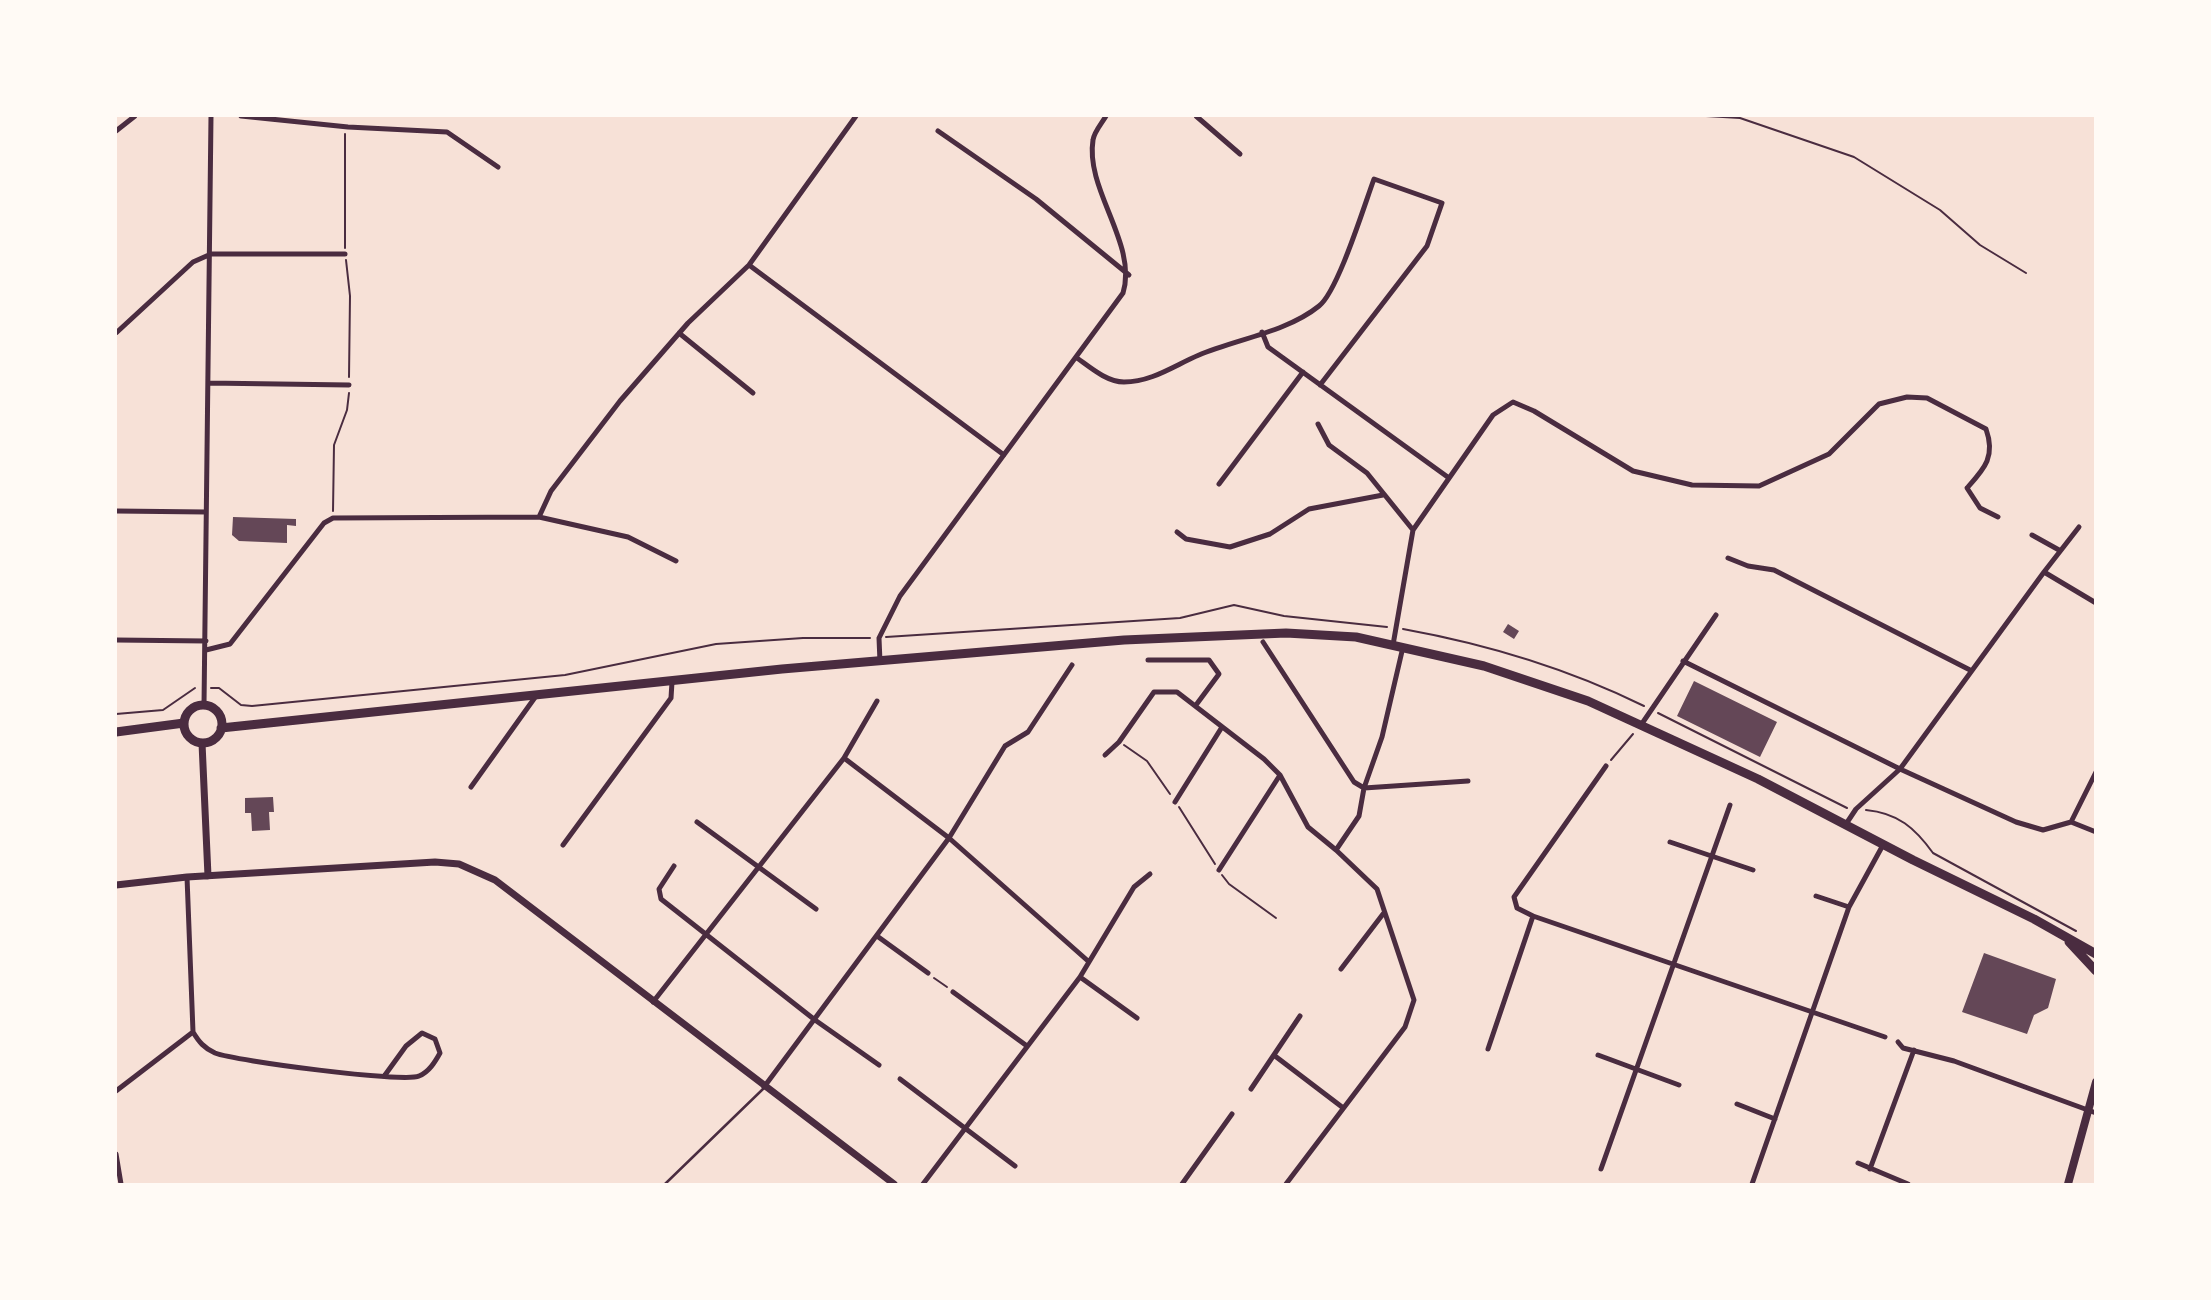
<!DOCTYPE html>
<html>
<head>
<meta charset="utf-8">
<style>
  body { margin:0 }
  #map { position:relative; width:2211px; height:1300px; overflow:hidden; background:#f7e1d7; font-family:Barlow,sans-serif }
  canvas { display:block }
  .frame { position:absolute; inset:0; border:117px solid #fffaf5; pointer-events:none }
</style>
</head>
<body>
<div id="map">
<canvas width="2211" height="1300"></canvas>
<div class="frame"></div>
</div>
<script>
const ctx = document.querySelector('canvas').getContext('2d');
ctx.lineJoin = 'round';
function fill(path, color) {
  ctx.fillStyle = color;
  ctx.fill(path, 'evenodd');
}
function trace(path, color, width, dash) {
  ctx.strokeStyle = color;
  ctx.lineWidth = width;
  ctx.lineCap = dash ? 'butt' : 'round';
  ctx.setLineDash(dash || []);
  ctx.stroke(path);
}
fill(new Path2D(`
  M233 517 296 519V526L287 525V543L239 541 232 535Z
  M1508 624 1519 631 1514 639 1503 632Z
  M1694 681 1777 722 1760 757 1677 716Z
  M273 797 274 812H269L270 830 252 831 251 813H245V798Z
  M1984 953 2056 979 2048 1008 2034 1015 2027 1034 1962 1012Z`), '#644757');
trace(new Path2D(`
  M1706 116 1740 118 1854 157 1940 210 1980 245 2026 273
  M345 248V134
  M346 260 350 296 349 377
  M333 511 334 445 347 410 349 393
  M1403 629C1486 644 1569 669 1644 706
  M886 637 1180 618 1234 605 1284 616 1387 627
  M211 688H219L241 705 252 706 565 675 716 644 803 638H870
  M1658 713 1847 808
  M116 714 163 710 195 688
  M1124 745 1147 761 1170 794
  M1611 760 1633 734
  M1179 807 1215 864
  M1866 810C1898 813 1915 828 1933 853L2076 931
  M1222 875 1229 884 1276 918
  M934 978 947 987`), '#4a2c40', 2);
trace(new Path2D(`
  M665 1184 763 1089`), '#4a2c40', 2.5);
trace(new Path2D(`
  M241 116 348 127 447 132 498 167
  M1196 116 1240 154
  M116 131 135 116
  M938 131 1036 199 1129 275
  M749 265 1004 455
  M1262 332 1268 347 1449 478
  M116 333 193 262 211 254H345
  M679 333 753 393
  M1077 358C1091 368 1107 382 1124 382 1152 382 1175 365 1199 355 1237 339 1287 332 1319 306 1338 291 1364 206 1374 179L1442 203 1427 246 1320 385
  M208 383 349 385
  M1318 424 1329 445 1367 473 1413 530
  M1219 484 1303 372
  M116 511 206 512
  M539 517 628 537 676 561
  M2079 527 2044 572 2096 603
  M1177 532 1186 539 1230 547 1270 534 1309 509 1383 495
  M2032 535 2059 550
  M1728 558 1748 566 1774 570 1970 670
  M116 640 206 641
  M1263 642 1354 782 1364 788 1468 781
  M1393 645 1413 530 1493 415 1513 402 1534 411 1633 471 1692 485 1759 486 1829 454 1879 404 1907 397 1927 398 1986 429C1996 457 1984 469 1967 488L1980 508 1998 517
  M206 650 230 644 324 523 333 518 539 517 551 491 620 401 688 323 749 265 856 116
  M1148 660H1209L1219 674 1196 705
  M1683 661 1900 769 2016 822 2043 830 2071 822 2096 832
  M880 662 879 638 900 596 1123 293C1138 244 1085 190 1093 140 1094 132 1102 123 1106 116
  M204 705 211 116
  M1641 725 1716 615
  M1105 755 1119 742 1154 692H1177L1264 759 1280 775 1308 827 1336 850
  M844 758 949 838 1088 961
  M471 787 536 696
  M1175 802 1222 727
  M697 822 816 909
  M2071 822 2096 772
  M1846 824 1856 809 1900 769 2044 572
  M1670 842 1753 870
  M563 845 671 698 672 682
  M674 866 659 889 661 899 815 1020 879 1065
  M1219 870 1280 775
  M1816 896 1849 907
  M1533 916 1885 1037
  M877 936 928 973
  M1341 969 1383 914
  M1080 977 1137 1018
  M953 992 1027 1046
  M653 1002 844 758 877 701
  M193 1032C199 1042 204 1048 215 1053 235 1061 405 1083 419 1076 429 1072 435 1062 440 1053L435 1039 422 1033 406 1046 385 1075
  M1898 1042 1903 1048 1954 1061 2096 1113
  M1488 1049 1533 916 1517 908 1514 897 1606 766
  M1598 1055 1679 1085
  M1275 1056 1342 1107
  M900 1079 1015 1166
  M764 1087 949 838 1005 746 1028 732 1072 665
  M1251 1089 1300 1016
  M116 1091 193 1032 187 877
  M1737 1104 1775 1119
  M116 1154 121 1184
  M1858 1163 1908 1184
  M1601 1169 1730 805
  M1870 1169 1914 1050
  M923 1184 1080 977 1134 887 1150 874
  M1182 1184 1232 1114
  M1286 1184 1405 1027 1414 1000 1377 889 1336 850 1359 816 1364 788 1382 737 1403 647
  M1752 1184 1849 907 1883 845`), '#4a2c40', 5);
trace(new Path2D(`
  M202 743 208 876
  M116 885 187 877 435 862 459 864 495 880 894 1184`), '#4a2c40', 7);
trace(new Path2D(`
  M2068 1184 2096 1082`), '#4a2c40', 8);
trace(new Path2D(`
  M184 724a19 19 0 1 1 38 0a19 19 0 1 1-38 0Z
  M221 728 782 669 1124 640 1286 633 1356 637 1484 666 1588 701 1758 779 1913 860 2034 919 2096 954
  M116 732 184 723
  M2069 942 2096 971`), '#4a2c40', 9);
</script>
</body>
</html>
